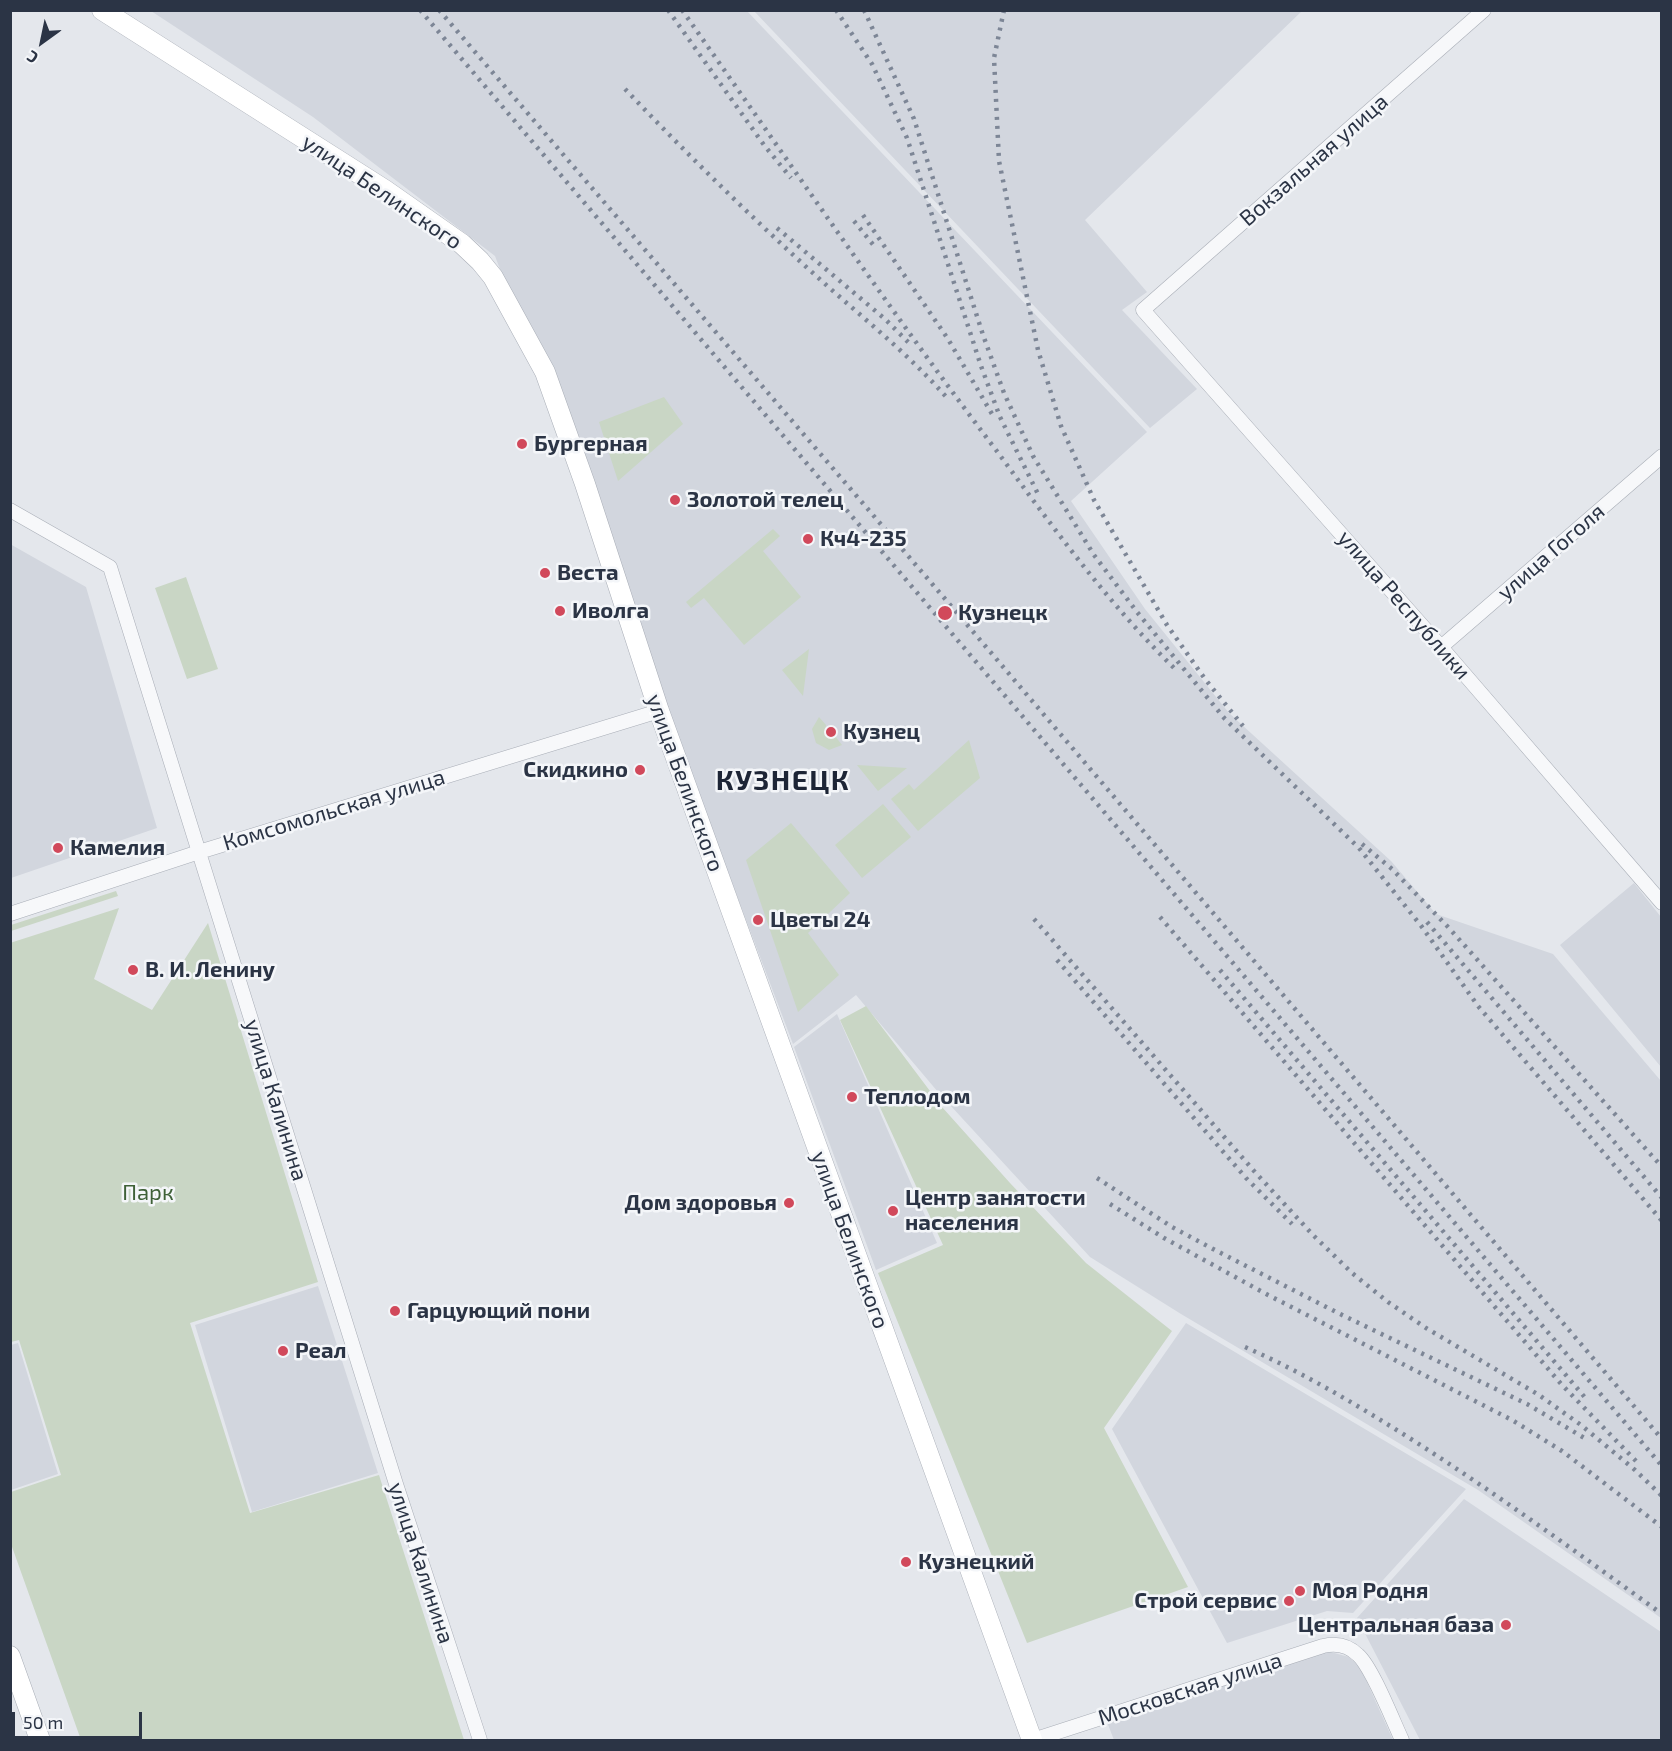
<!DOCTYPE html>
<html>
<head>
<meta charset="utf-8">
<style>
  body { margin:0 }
  #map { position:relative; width:1672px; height:1751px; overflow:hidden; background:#e4e7ec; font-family:"Exo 2",sans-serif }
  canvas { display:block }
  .frame { position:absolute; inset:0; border:12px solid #2b3445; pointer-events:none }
  .north { position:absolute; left:12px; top:12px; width:60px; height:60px; -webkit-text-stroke:4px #f4f6f9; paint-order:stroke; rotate:213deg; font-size:16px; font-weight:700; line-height:24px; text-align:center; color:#2b3445 }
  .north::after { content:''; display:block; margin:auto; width:21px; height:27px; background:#2b3445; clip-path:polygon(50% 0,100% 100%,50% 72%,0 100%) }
  .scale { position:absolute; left:12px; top:1712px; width:130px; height:27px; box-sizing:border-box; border:3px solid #2b3445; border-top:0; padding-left:8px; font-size:18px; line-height:21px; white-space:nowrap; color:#2b3445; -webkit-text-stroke:4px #f4f6f9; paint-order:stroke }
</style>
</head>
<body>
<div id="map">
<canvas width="1672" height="1751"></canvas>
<div class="frame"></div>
<div class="north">С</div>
<div class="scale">50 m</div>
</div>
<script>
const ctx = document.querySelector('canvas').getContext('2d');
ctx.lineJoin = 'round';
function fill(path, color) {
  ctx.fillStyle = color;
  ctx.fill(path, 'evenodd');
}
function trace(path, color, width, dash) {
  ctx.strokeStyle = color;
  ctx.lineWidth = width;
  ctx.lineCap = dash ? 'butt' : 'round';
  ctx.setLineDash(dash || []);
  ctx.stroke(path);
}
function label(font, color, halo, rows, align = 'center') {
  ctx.font = font + ' "Exo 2",sans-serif';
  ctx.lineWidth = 5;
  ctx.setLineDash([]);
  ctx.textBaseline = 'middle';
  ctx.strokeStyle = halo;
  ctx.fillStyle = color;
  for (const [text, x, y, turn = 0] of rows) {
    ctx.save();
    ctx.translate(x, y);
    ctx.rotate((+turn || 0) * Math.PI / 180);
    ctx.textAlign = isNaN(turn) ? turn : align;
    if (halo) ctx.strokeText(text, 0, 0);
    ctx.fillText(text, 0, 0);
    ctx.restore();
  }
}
fill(new Path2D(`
  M151 11H747L1147 432 1071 501 1145 609 1229 713 1391 861 1436 914 1553 954 1661 1081V1618L1478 1490 1181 1314 1090 1257 938 1092 856 995 793 1044 495 256 313 117Z
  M754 11H1302L1085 220 1147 292 1122 310 1197 389 1150 428Z
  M10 544 86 587 157 828 11 878Z
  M1634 883 1661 917V1067L1560 945Z
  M837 1014 937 1243 876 1270 794 1047Z
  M318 1286 378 1473 252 1512 195 1325Z
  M1186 1323 1466 1489 1353 1613 1327 1611 1227 1643 1112 1429Z
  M18 1343 58 1474 11 1490V1345Z
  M1464 1499 1661 1632V1740H1420L1357 1618Z
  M1327 1651 1349 1657 1361 1669 1393 1740H1114L1107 1722Z`), '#d2d6de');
fill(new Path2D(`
  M664 397 683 424 618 481 599 422Z
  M773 529 780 536 763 551 801 597 744 645 704 598 691 608 686 602Z
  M186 577 218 669 187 679 155 588Z
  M809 649 803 696 782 670Z
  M819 717 826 725 825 734 830 737 835 736 842 745 829 750 816 743 812 729Z
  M969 740 980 778 918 831 891 799 909 784 914 790Z
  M857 765 907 768 878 791Z
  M883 804 911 837 862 878 835 845Z
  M791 823 850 893 808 933 839 975 798 1012 746 860Z
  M116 891 118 896 11 931V925Z
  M119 908 94 979 152 1010 208 923 318 1282 190 1323 250 1513 379 1475 464 1740H81L11 1544V1492L61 1475 19 1340 11 1342 10 943Z
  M866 1006 942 1107 1010 1183 1086 1263 1172 1331 1104 1428 1188 1587 1027 1643 878 1273 943 1245 840 1020Z`), '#c9d6c5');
const street = new Path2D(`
  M1484 10 1143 310 1441 647 1662 903
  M10 510 110 567 396 1484 480 1740
  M1441 647 1662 456
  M10 914 199 852 659 711
  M1033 1740 1323 1646C1336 1643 1348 1645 1358 1655 1372 1667 1393 1721 1402 1740`);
const secondary = new Path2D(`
  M102 10 385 190 462 244 480 261 493 277 545 372 585 484 659 711 1032 1740
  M10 1656 40 1740`);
trace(street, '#a9aeb7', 15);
trace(secondary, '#a9aeb7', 21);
trace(street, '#f7f8fa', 14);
trace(secondary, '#fff', 20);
trace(new Path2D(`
  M420 10 1662 1466
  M439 10 952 607 1662 1439
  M668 10 764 145 791 178
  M682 10C786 157 887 307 996 450 1052 526 1107 602 1174 668
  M836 10 872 64 907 138 981 366 1000 417 1039 496
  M864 10 914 119 983 335 1004 393 1033 456 1094 555 1137 612 1225 719 1359 848 1422 927 1478 1006 1662 1221
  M1004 10 994 58 999 161 1038 350 1061 426 1094 500 1167 625 1205 679 1243 726
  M625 89C686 153 749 215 814 274 859 315 908 353 948 399
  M863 215 948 339 992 414
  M854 221 875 247
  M777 228 885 319 911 345
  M1362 844 1392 869 1449 928 1662 1167
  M1160 917 1562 1385 1636 1461
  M1034 919 1254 1171 1313 1235 1352 1273 1388 1302 1426 1328 1539 1395 1581 1425 1635 1470 1662 1496
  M1427 922 1662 1198
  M1057 960 1246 1178 1292 1224
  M1220 970 1588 1401
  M1097 1178 1172 1227 1213 1249 1340 1314 1527 1404 1586 1439
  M1110 1204 1164 1238 1268 1295 1512 1420 1562 1451 1662 1527
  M1245 1347C1304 1373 1357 1405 1411 1439 1497 1494 1579 1554 1662 1614`), '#7d8696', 4.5, [3, 6]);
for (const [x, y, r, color] of [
  [522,444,6,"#d1495b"],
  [675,500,6,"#d1495b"],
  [808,539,6,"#d1495b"],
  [545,573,6,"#d1495b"],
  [560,611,6,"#d1495b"],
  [945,613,8,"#d1495b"],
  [831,732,6,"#d1495b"],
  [640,770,6,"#d1495b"],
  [58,848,6,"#d1495b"],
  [758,920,6,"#d1495b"],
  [133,970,6,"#d1495b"],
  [852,1097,6,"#d1495b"],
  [789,1203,6,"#d1495b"],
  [893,1211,6,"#d1495b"],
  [395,1311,6,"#d1495b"],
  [283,1351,6,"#d1495b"],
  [906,1562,6,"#d1495b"],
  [1300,1591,6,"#d1495b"],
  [1289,1601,6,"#d1495b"],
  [1506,1625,6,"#d1495b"]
]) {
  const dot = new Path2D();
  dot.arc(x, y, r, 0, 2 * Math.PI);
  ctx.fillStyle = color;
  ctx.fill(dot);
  trace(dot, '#f4f6f9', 2);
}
label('22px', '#2b3445', '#f4f6f9', [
  ["Вокзальная улица",1314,160,-41],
  ["улица Белинского",382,192,34],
  ["улица Гоголя",1551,552,-41],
  ["улица Республики",1404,605,49],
  ["улица Белинского",685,783,70],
  ["Комсомольская улица",334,810,-17],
  ["улица Калинина",276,1100,73],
  ["улица Белинского",850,1240,70],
  ["улица Калинина",421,1563,72],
  ["Московская улица",1190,1689,-18]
]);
label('bold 22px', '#2b3445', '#f4f6f9', [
  ["Бургерная",534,444],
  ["Золотой телец",687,500],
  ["Кч4-235",820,539],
  ["Веста",557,573],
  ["Иволга",572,611],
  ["Кузнецк",958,613],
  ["Кузнец",843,732],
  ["Скидкино",628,770,"right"],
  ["Камелия",70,848],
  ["Цветы 24",770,920],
  ["В. И. Ленину",145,970],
  ["Теплодом",864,1097],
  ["Центр занятости",905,1198],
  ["населения",905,1223],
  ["Дом здоровья",777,1203,"right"],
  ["Гарцующий пони",407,1311],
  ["Реал",295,1351],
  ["Кузнецкий",918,1562],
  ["Моя Родня",1312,1591],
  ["Строй сервис",1277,1601,"right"],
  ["Центральная база",1494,1625,"right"]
], 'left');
label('22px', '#3f6138', '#f4f6f9', [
  ["Парк",148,1193]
]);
ctx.letterSpacing = '1.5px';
label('bold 28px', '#1d2536', '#f4f6f9', [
  ["КУЗНЕЦК",783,781]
]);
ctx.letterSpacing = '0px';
</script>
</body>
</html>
